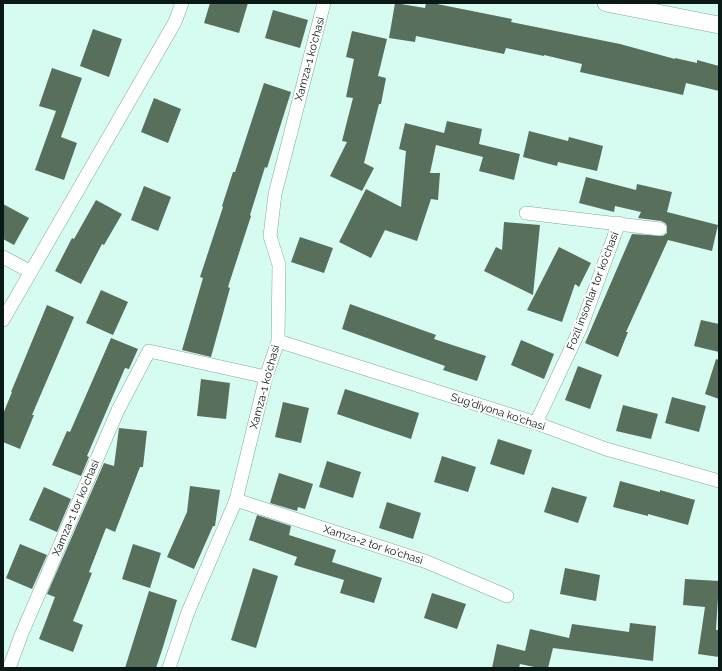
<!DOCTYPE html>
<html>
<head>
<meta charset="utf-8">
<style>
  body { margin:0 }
  #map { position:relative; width:722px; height:671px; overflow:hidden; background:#d6fcf2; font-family:Raleway,sans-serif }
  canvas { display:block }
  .frame { position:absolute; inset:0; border:4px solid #0b1916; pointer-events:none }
</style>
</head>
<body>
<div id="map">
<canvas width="722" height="671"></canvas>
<div class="frame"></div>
</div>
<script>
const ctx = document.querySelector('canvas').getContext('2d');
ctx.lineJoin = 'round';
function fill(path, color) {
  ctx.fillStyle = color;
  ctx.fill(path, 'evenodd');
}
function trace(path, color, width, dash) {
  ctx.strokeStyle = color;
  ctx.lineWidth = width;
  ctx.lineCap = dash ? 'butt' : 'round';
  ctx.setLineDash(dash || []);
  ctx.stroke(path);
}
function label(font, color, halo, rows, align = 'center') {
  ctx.font = font + ' Raleway,sans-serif';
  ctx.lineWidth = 4;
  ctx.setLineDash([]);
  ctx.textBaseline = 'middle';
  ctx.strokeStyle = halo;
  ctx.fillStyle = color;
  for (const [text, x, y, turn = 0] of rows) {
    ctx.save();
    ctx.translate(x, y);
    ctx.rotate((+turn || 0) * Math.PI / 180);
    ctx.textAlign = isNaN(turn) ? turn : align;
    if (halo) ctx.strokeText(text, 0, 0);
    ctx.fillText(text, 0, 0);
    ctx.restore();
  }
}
fill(new Path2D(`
  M210 3H248L239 33 204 23Z
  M395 3 425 8 426 3H432L512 19 511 22 620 44 675 59V58L697 63V60L719 66V91L686 83 683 95 580 72 582 64 544 55V56L506 48 504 54 416 36 415 42 389 38Z
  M273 10 308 20 300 48 265 38Z
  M93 29 122 39 109 77 80 66Z
  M352 31 387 39 378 76 386 78 381 104H379L364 163 374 168 362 191 330 176 347 142 342 141 353 98 346 97 354 59 346 57Z
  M52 68 82 78 61 137 77 143 64 180 35 170 56 111 39 106Z
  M264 83 291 92 267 168 265 167 250 215 251 216 228 287 230 288 211 357 182 350 203 278 200 277 223 207 222 206 233 172H235Z
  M154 98 181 109 168 143 141 132Z
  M447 121 482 129 479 144 520 154 514 180 479 171 483 157 436 145 430 173H440L438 200 431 199 417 241 385 230 371 258 339 242 366 189 401 207 406 151 399 149 405 123 444 133Z
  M529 131 568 141 569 137 603 146 597 171 558 162 557 166 523 157Z
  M586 177 636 190 637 184 672 192 667 212 718 225 712 251 668 240 626 332H628L618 357 585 343 632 234 663 236 667 233V226L665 223 661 221 638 218 641 212 615 206 614 212 579 203Z
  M144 186 171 197 158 231 131 220Z
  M96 200 122 214 104 245 102 244 81 284 55 271 72 238 74 239Z
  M3 204 29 218 14 245 3 239Z
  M504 222 540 225 533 295 484 271 496 247 502 250Z
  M300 237 333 248 324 273 291 262Z
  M559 247 591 263 579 287 575 284 562 322 527 310Z
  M101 290 128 302 113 335 86 323Z
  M350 304 436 335 434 339 486 356 477 381 443 370 445 366 342 329Z
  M47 305 74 317 32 415H34L20 449 3 442V414L12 392H11Z
  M701 320 719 324V352L694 346Z
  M111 338 138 349 129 369 125 368 87 456 89 457 81 476 52 465 67 431 70 432Z
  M521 340 554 354 544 379 511 365Z
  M716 359 719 360V399L705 394Z
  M578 366 602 375 590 409 565 400Z
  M201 379 230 383 226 419 197 416Z
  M345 389 419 413 411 439 337 414Z
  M672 397 706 406 699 432 665 423Z
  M283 402 309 408 301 443 275 437Z
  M623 405 658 414 651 439 616 431Z
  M119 428 147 431 143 467H140L115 532 106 528 89 572 92 573 73 621 83 625 73 652 39 639 55 597 47 594 104 463 114 466Z
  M498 439 532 450 524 475 490 464Z
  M442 456 476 467 468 492 434 482Z
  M327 461 361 472 353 498 319 487Z
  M279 473 313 484 305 509 298 507 297 511 270 503Z
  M620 481 660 492V490L695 500 688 525 648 514V516L613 507Z
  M190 486 220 490 215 526H213L194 569 167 557 187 512Z
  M44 487 71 499 57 532 29 520Z
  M552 487 587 497 578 523 544 512Z
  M387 502 421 513 413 539 379 528Z
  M257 515 291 526 289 535 336 550 332 562 382 578 374 603 340 593 344 580 294 565 297 557 249 540Z
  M20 544 47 555 32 589 6 578Z
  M133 544 161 553 150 588 122 579Z
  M253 568 278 576 256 648 231 640Z
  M565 568 600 575 596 601 560 594Z
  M685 579 719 581 716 630H719V657L698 654 705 607 683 605Z
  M149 591 177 600 163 647 156 668H125Z
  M432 593 466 604 457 629 424 618Z
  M630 623 656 626 653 661 553 648 548 668H539L520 664 519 668H492L497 644 525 651 530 629 569 638 572 624 629 632Z`), '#586f5b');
const minor = new Path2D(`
  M526 213 660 229
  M3 257 31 272
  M3 320 175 22 182 3
  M278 341 536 423 606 449 719 481
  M536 423 581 327 619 223
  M236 500 427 562 507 596
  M9 668 22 633 118 410 149 351 266 377
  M169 668 188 612 236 500 266 377 278 341 279 265 270 236 275 194 324 3`);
const tertiary = new Path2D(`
  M606 3 719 25`);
trace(minor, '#84a89e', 14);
trace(tertiary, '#84a89e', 18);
trace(minor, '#fff', 13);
trace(tertiary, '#fff', 17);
label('11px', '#0b1916', '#fff', [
  ["Xamza-1 ko'chasi",310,59,-75],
  ["Fozil insonlar tor ko'chasi",593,291,-69],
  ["Xamza-1 ko'chasi",265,387,-75],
  ["Sug'diyona ko'chasi",498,412,18],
  ["Xamza-1 tor ko'chasi",76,508,-67],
  ["Xamza-2 tor ko'chasi",373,545,18]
]);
</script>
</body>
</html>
